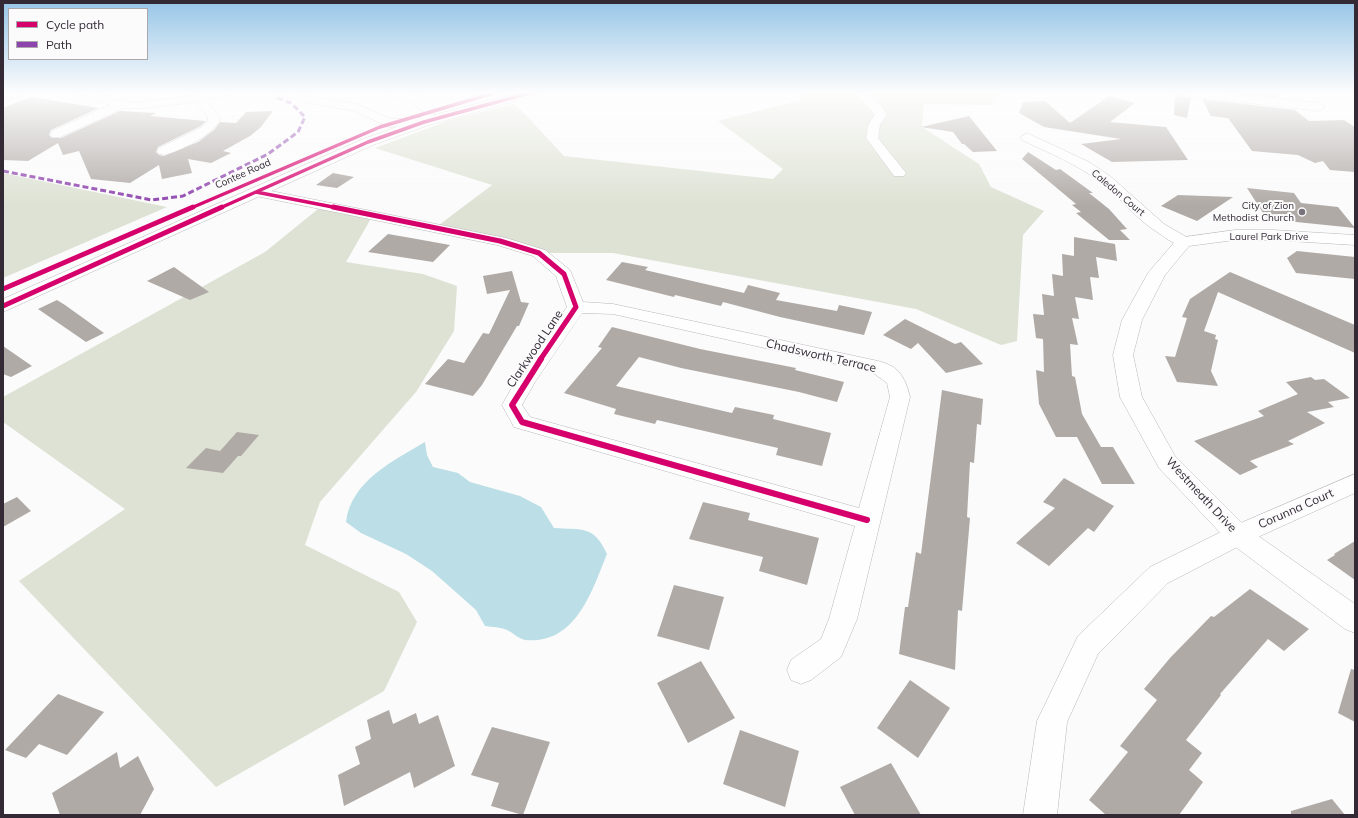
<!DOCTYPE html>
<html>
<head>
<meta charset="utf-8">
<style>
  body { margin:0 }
  #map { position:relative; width:1358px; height:818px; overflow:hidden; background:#fbfbfb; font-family:Mulish,sans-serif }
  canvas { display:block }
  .frame { position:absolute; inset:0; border:4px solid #332a36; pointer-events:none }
  .legend { position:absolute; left:8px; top:8px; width:140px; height:52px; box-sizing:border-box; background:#fbfbfb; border:1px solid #aba7ac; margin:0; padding:5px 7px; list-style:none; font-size:12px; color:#332a36 }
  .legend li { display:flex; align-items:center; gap:8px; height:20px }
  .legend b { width:20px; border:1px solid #aba7ac }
</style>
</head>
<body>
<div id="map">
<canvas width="1358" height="818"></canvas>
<div class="frame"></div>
<ul class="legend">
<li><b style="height:5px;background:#d6006c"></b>Cycle path</li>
<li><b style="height:5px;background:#8e44ad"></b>Path</li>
</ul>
</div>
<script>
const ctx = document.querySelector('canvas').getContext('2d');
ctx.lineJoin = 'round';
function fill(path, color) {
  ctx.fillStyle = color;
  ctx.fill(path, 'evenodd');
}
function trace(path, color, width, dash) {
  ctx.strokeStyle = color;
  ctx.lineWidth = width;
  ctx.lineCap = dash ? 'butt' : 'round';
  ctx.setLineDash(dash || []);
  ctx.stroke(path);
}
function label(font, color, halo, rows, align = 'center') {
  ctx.font = font + ' Mulish,sans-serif';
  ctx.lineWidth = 4;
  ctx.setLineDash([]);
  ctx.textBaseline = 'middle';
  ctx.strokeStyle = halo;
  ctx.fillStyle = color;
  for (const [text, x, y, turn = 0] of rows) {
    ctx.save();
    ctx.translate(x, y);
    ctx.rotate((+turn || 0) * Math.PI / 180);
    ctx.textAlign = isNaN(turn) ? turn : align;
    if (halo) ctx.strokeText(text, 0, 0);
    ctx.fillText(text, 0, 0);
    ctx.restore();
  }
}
fill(new Path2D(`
  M806 92H1000L991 105 924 104 922 127 979 164 991 187 1044 211 1023 235 1017 341 1001 345 916 309 613 253H539L435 228 492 185 375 148 450 120 513 104 520 109 564 156 773 179 783 169 718 121 797 101Z
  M3 173 167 207 3 278Z
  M323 205 373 215 346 262 423 274 457 286 454 331 416 392 320 502 305 545 399 592 417 622 384 691 216 787 19 581 125 509 3 422V397L265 252Z`), '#dee2d4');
fill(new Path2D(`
  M425 442 427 455 433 467 458 473 470 482 520 496 541 507 554 528C582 530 594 525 607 554 592 591 576 645 525 640 519 639 512 632 507 630 500 627 492 627 485 626L476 610 432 571 406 554 361 533 346 522C351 481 393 461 425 442Z`), '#bcdee6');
fill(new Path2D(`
  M1219 92H1271L1279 98Z
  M1175 95 1191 98 1187 118 1174 115Z
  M1109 96 1135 103 1110 122 1166 127 1188 160 1112 162 1081 144 1121 139 1044 127 1019 113 1023 102 1045 101 1070 123Z
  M31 97 99 108 51 130 49 135 52 138H61L120 111 156 113 150 116 206 121 201 126 158 147 156 152 159 155 164 156 198 142 214 130 220 122 236 123 246 112 273 111 260 128 250 136 223 151 231 153 211 163 188 159 192 173 162 179 159 165 130 183 91 179 79 151 63 155 58 143 28 161 3 160V108Z
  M1202 99 1295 110 1309 121 1344 120 1355 127V172L1330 170 1323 161 1315 163 1298 155 1252 151 1228 118 1211 116Z
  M969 116 997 151 973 152 964 144H962L953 132 921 127Z
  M1028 152 1056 170 1060 169 1093 193H1089L1109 209 1127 229 1120 230 1130 240H1109L1076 213 1081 212 1072 205 1076 204 1022 159Z
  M333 173 354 177 337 188 316 185Z
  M1247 188 1294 193 1301 203 1338 207 1355 228 1267 219Z
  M1178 195 1233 197 1197 221 1161 206Z
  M388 234 411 238 450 245 433 262 368 252Z
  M1074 237 1115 244 1117 261 1096 257 1099 278 1090 277 1093 300 1075 297 1079 319 1072 318 1078 345 1070 344 1072 376 1075 377 1082 414 1101 447H1113L1135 484H1102L1077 437H1056L1039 404 1036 370 1044 372 1043 339 1036 338 1033 314 1044 315 1042 294 1054 296 1052 274 1063 276 1062 254 1074 256Z
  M1297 251 1355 257V279L1296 273 1287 258Z
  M622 262 648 267 645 270 744 293 748 285 780 293 776 300 837 311 839 305 872 312 864 335 780 317 723 302 721 306 675 295 674 297 606 280Z
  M174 267 209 292 190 300 147 281Z
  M512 271 521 302 529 303 519 326H517L482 385 473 396 425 384 448 359 464 363 483 333 489 334 510 290 487 294 483 276Z
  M1230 272 1355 325V353L1218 292 1204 331 1216 335 1215 339 1218 340 1211 371 1218 386 1177 382 1165 356 1175 357 1187 318 1182 317 1190 299Z
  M57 300 65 305 104 333 86 342 38 309Z
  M905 319 955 344 961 342 983 364 946 373 918 343 911 349 883 335Z
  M612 327 700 349 796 368 795 370 844 382 837 402 799 392 681 368 639 357 616 386 732 413 735 407 774 415 773 419 831 433 822 466 776 455 778 448 657 420 655 424 614 414 616 409 564 393 602 348 598 347Z
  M3 346 32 366 11 377 3 374Z
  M1311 377 1315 380 1324 379 1350 398 1328 402 1334 407 1307 412 1325 423 1288 441 1294 444 1250 461 1258 467 1240 475 1194 441 1264 416 1258 411 1298 394 1286 382Z
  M942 390 983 399 981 425 977 424 974 463 970 462 967 517 970 518 962 611 958 610 955 670 899 654 905 607H908L916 552 921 554Z
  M237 432 259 435 241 456H238L223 473 186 468 206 448 220 451Z
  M1064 478 1114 506 1094 532 1088 528 1049 566 1016 543 1055 508 1043 502Z
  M17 497 31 511 3 527V504Z
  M703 502 750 513 748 520 819 538 807 585 759 571 763 557 689 539Z
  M1355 541V580L1327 560 1335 555 1334 554Z
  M674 585 724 597 709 650 657 636Z
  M1250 589 1309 629 1284 651 1268 639 1220 694 1221 695 1186 740 1202 753 1189 770 1203 782 1179 815H1106L1089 800 1128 752 1120 746 1157 700 1144 689 1170 658 1211 616 1214 617Z
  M701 661 735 718 688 743 657 683Z
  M1351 669 1355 670V722L1338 713Z
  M910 680 950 708 918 758 877 728Z
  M58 694 104 712 67 755 39 744 26 758 5 750Z
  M389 710 393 724 416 713 419 724 438 715 455 766 414 788 410 772 344 806 338 775 360 764 355 747 371 739 367 720Z
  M492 727 550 742 523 815 491 806 499 783 471 775Z
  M740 730 799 751 785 807 723 784Z
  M117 752 120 768 138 756 154 789 140 815H60L52 793Z
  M891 763 921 815H855L840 787Z
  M1332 799 1345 815H1291V811Z`), '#b0aaa6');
const minor = new Path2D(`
  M12 92H28L26 94 3 102V95Z
  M76 92H96L117 100 134 102 162 100 212 92H237L231 95 206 100 220 117C220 132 178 152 164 155L159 154 157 151 159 148 202 127 208 121V117L195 102 148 108H124L60 137H52L50 134 52 131 110 105 78 94Z
  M275 92H292L306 96 357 104 391 119 420 118 423 111 409 101 386 94 384 92C401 90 426 95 436 110L428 125 389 127 354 111 304 102 277 94Z
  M854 92H865L881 105 887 114 880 125 878 138 906 173 904 176H894L866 138 868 125 875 114Z
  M1173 92H1208L1319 103 1325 107 1319 111 1179 95Z
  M1027 133 1089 162 1110 176 1164 224 1190 239 1192 242 1190 245C1178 248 1167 239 1157 232 1136 219 1120 197 1100 182 1077 164 1049 153 1022 140L1021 137Z
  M256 188 506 238 545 250 570 270 583 302 613 304 878 361C899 366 905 377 910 397L857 619 841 657 811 680 801 684 791 680 787 670 791 660 821 639 829 619 855 526 514 427 502 405 519 375 567 307 556 276 533 256 497 245 251 195 249 192 251 189ZM582 313 613 314 872 372 887 383 890 397 859 508 530 417 522 405 535 382Z
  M1355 474V493L1247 542 1168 583 1098 654 1067 722 1057 815H1023L1037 721 1078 636 1150 567 1229 528Z`);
const tertiary = new Path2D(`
  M521 92H539L537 95 429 125 373 145 3 312V299L363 139 419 119Z
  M1235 230H1273L1355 235V245L1273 240H1235L1189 246 1165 275 1142 320 1133 355 1142 397 1175 456 1247 528 1355 604V633L1345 629 1229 542 1159 468 1120 397 1113 355 1122 320 1148 273 1178 238Z`);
trace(minor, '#bab6bc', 1);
trace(tertiary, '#bab6bc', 1);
fill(minor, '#fefefe');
fill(tertiary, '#fefefe');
trace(new Path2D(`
  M3 171 152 200 183 196 268 154 298 132 305 117 291 103 278 98 279 96`), '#8e44ad', 3, [6, 3]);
trace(new Path2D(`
  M256 192 338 208
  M191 208 380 127 497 92
  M220 208 368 142 424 122 533 92`), '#d6006c', 3.5);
trace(new Path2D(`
  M333 207 500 241 539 253 564 274 576 307 540 360
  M3 289 193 207
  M3 306 222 207`), '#d6006c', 5);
trace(new Path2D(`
  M541 359 512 405 522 422 867 520`), '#d6006c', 6);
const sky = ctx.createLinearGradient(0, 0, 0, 206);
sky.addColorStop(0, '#96c5e7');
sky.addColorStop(0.45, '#fdfdfd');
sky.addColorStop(1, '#fdfdfd00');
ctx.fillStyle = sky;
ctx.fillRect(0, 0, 1358, 206);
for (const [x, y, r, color] of [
  [1302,212,4,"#79737b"]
]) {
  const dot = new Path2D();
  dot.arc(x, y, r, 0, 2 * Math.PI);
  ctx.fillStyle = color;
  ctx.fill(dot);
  trace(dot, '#fbfbfb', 1.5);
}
label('10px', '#332a36', '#fbfbfb', [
  ["Contee Road",243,174,-24],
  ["Caledon Court",1118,193,40],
  ["Laurel Park Drive",1269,237]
]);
label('10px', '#332a36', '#fbfbfb', [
  ["City of Zion",1294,206],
  ["Methodist Church",1294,218]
], 'right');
label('12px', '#332a36', '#fbfbfb', [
  ["Clarkwood Lane",535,349,-56],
  ["Chadsworth Terrace",821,356,13],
  ["Westmeath Drive",1201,495,47],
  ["Corunna Court",1296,509,-24]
]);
</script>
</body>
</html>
